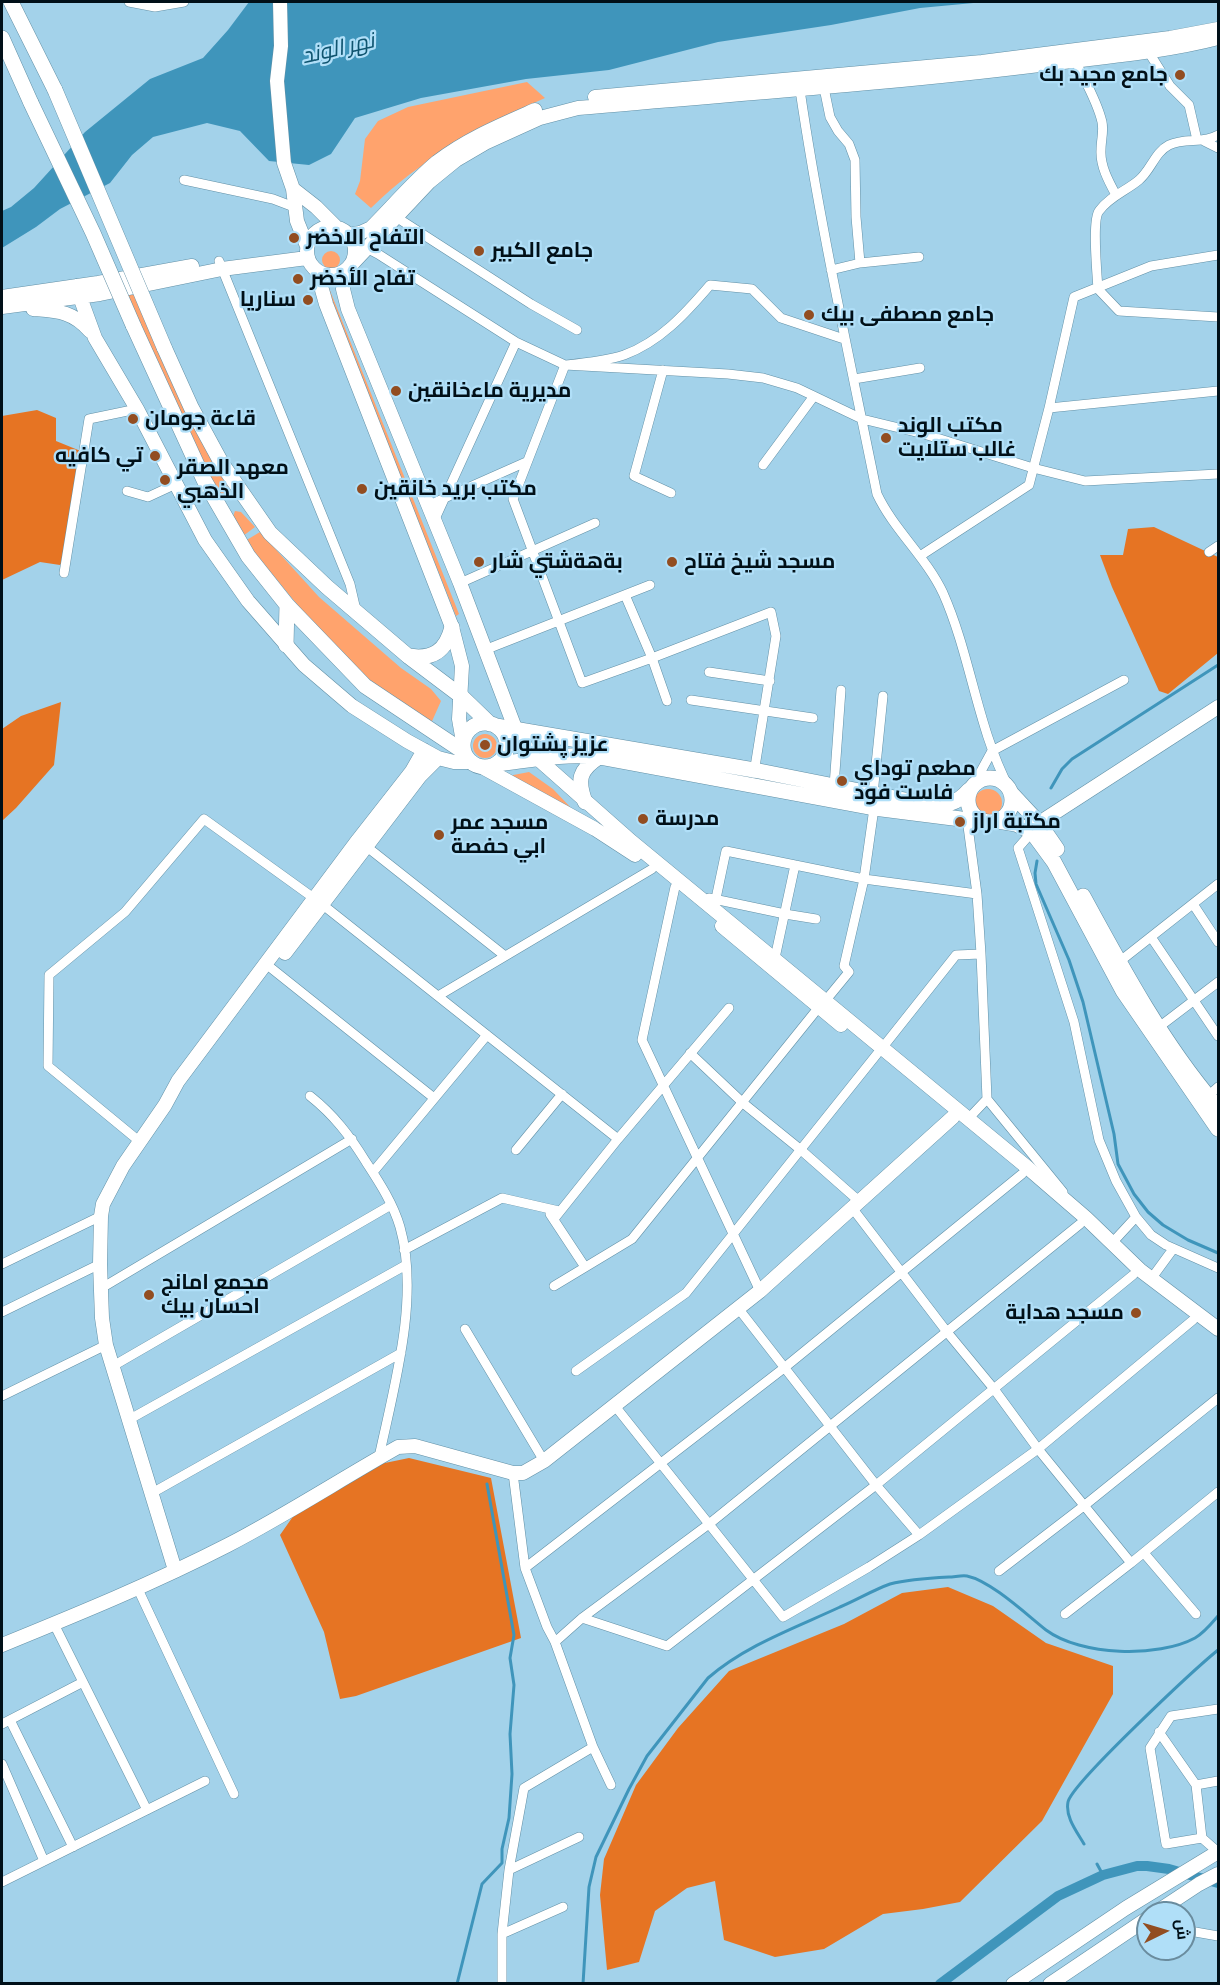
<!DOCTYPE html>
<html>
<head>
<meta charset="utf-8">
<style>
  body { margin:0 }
  #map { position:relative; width:1220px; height:1985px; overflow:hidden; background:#a3d2ea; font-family:Cabin,Cairo,sans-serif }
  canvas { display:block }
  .frame { position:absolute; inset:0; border:3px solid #011018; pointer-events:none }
  .north { position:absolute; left:1136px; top:1901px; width:60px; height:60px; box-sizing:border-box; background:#b0dff8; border:2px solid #6a8c9e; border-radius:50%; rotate:85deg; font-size:16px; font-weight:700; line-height:24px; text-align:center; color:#011018 }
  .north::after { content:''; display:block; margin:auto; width:21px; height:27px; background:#924d21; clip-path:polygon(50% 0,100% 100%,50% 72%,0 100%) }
</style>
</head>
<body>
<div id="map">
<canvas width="1220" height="1985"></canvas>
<div class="frame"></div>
<div class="north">ش</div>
</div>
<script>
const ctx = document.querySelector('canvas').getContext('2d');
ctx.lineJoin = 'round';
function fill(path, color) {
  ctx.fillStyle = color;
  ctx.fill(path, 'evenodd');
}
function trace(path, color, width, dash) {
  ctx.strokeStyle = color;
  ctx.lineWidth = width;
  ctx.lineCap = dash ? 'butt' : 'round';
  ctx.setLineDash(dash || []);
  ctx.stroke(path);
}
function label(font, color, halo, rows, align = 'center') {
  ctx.font = font + ' Cabin,Cairo,sans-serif';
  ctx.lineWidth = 4.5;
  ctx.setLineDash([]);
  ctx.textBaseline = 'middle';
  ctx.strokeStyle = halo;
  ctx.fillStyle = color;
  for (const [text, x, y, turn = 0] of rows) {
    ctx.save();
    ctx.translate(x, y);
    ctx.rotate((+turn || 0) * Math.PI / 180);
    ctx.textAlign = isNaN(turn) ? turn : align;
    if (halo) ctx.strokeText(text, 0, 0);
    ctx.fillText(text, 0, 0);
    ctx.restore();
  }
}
fill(new Path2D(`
  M527 82 545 98C482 125 420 160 371 208L355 194 360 181 365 139 378 121 408 107Z
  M322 260a9 9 0 1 1 18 0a9 9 0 1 1-18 0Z
  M129 280 207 451 232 494 220 503 122 283Z
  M329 288 459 614 456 616 327 292Z
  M235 511 241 512 255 527 243 536 232 519Z
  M260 532 319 597 401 668 431 689 441 701 429 728 360 673 323 636 245 541Z
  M473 746a12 12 0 1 1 24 0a12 12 0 1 1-24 0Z
  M529 772 553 789 575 812 503 777Z
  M974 803a14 14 0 1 1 28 0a14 14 0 1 1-28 0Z`), '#ffa36d');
fill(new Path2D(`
  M37 410 56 418V441L83 452 70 554 60 565 40 562 2 580V416Z
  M1154 527 1218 557V653L1168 694 1159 691 1112 587 1100 555H1123L1128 529Z
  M61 702 54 765 16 808 2 821V729L21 716Z
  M409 1458 491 1478 521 1638 356 1696 340 1699 324 1632 280 1535 294 1515 380 1464Z
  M948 1587 993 1606 1046 1643 1113 1666V1694L1042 1821 960 1902 923 1909 883 1914 824 1949 775 1957 724 1940 715 1881 687 1888 655 1911 639 1962 607 1970 600 1895 604 1859 636 1785 678 1728 729 1671 844 1624 902 1593Z`), '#e67423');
fill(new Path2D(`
  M249 2H984L920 8 831 25 718 42 609 70 526 79 421 98 355 118 331 154 309 165 269 161 240 131 207 123 153 137 132 155 110 183 60 209 36 227 2 248V211L11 207 34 188 85 132 150 79 203 58 228 30Z`), '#3f95bb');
trace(new Path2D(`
  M1051 788 1062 769 1072 759 1218 665
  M1037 861 1035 873 1036 884 1069 960 1083 1002 1114 1134 1118 1164 1134 1194 1148 1212 1163 1225 1188 1240 1218 1253
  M1084 1844C1077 1832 1065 1817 1068 1802 1072 1783 1196 1668 1218 1650
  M1097 1864 1103 1875
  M457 1984 482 1884 502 1863V1849L509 1818 512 1774 510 1734 514 1685 510 1658 514 1635 487 1484
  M583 1984 589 1887 596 1857 629 1789 647 1756 708 1678C746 1645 795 1628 840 1607 857 1600 873 1590 890 1584 909 1579 929 1578 949 1577 954 1577 962 1575 967 1576 991 1581 1027 1615 1046 1630 1081 1656 1158 1658 1195 1638 1204 1633 1212 1623 1218 1616`), '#3f95bb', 3);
trace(new Path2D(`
  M940 1984 1058 1896 1103 1875 1137 1866H1147L1169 1869 1218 1883`), '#3f95bb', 10);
const street = new Path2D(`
  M129 2 155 7 184 2
  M1148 51 1170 86 1189 105 1197 140
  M1075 60C1084 80 1097 100 1102 122 1104 131 1101 140 1101 150 1100 166 1109 182 1116 195
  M823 83 830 117 838 131 849 144 855 160 856 217 860 263
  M800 90C820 226 850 360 877 494 894 530 926 557 943 593 971 656 977 727 1009 788
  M1218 135C1203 144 1185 137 1169 145 1155 152 1151 170 1139 180 1126 191 1110 196 1099 211 1092 220 1097 274 1098 289L1119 311 1218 317
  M1204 141 1218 148
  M184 180 273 199 294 207
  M396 217 531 304 577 330
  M353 241 378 254 516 342 565 365 728 374 763 378 797 388 862 419 924 434 1033 468 1085 481 1218 474
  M219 261 350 584 356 610
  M831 270 860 263 919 257
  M663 370 634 476 671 493
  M854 379 920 368
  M1049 408 1218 391
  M763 465 814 396
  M127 491 148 497 176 484
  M429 505 526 462
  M435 519 516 342
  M1209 552 1218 546
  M920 556 1029 485 1049 408 1074 297 1151 266 1218 255
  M64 573 89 419 137 409
  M460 583 595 523
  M625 595 652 658 667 701
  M487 649 650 585
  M709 672 770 681
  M691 700 813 718
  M754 773 776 636 771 612 652 658 582 683 513 499 565 365C585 363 606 361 624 355 660 342 686 313 710 285L752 289 781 318 844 339
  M974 784 992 751 1124 680
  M834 786 841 690
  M873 794 883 696
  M968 802 967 819 977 894 981 954 987 1099 1063 1192
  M1032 832 1018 848 1074 1022 1099 1140 1116 1181 1136 1217 1151 1235 1166 1245 1218 1268
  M362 843 505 956
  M675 887 642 1040 760 1291
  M709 898 785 914 816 919
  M1193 904 1218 942
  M323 905 618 1139
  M714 908 726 851 864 879 977 894
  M1151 937 1218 1036
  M775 958 795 865
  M1119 962 1218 884
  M266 964 434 1098
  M438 996 652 869
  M826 1000 849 972 844 966 864 879 874 808
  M1159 1027 1218 982
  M883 1047 956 955 981 954
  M690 1053 743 1103 801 1150 860 1202
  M310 1096C334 1115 350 1136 366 1162 379 1182 393 1203 400 1227 420 1297 394 1387 379 1457
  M1208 1096 1218 1087
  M969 1118 987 1099
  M139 1141 48 1066 49 975 125 912 204 819 315 899
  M516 1150 562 1094
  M373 1172 487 1035
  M853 1209 947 1332 994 1389 1038 1449 1131 1563
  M550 1214 585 1267
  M554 1219 618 1139 729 1008
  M1112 1243 1136 1217
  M404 1250 502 1198 559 1211
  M2 1264 101 1216
  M1151 1279 1173 1249
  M554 1286 632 1239 819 1007
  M100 1289 352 1139
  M738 1308 876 1485 919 1535
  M2 1312 100 1264
  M465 1329 544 1461
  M113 1366 391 1205
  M576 1371 686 1293 877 1054
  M2 1396 106 1345
  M615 1406 783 1617 869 1567 919 1535 1038 1449 1193 1320
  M130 1419 406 1265
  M513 1473 525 1568 547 1627 555 1642 593 1747 611 1785
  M152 1493 401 1353
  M1144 1553 1196 1614
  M525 1568 784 1368 1022 1174
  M999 1571 1085 1505 1218 1398
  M137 1587 234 1794
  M1065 1614 1131 1563 1218 1492
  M582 1618 667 1646 876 1485 1133 1275
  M54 1624 147 1810
  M555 1642 582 1618 709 1524 1080 1224
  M10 1720 73 1847
  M2 1724 83 1682
  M1159 1732 1196 1785 1202 1838 1218 1852
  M2 1764 44 1861
  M1196 1785 1218 1781
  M1202 1838 1166 1844 1150 1748 1171 1716 1218 1709
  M509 1870 579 1837
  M2 1882 205 1781
  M1184 1930 1218 1936
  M502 1934 563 1907
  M502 1984V1934L509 1870 524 1788 593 1747`);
const secondary = new Path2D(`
  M280 2 281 46 277 81 284 163 293 189 297 221 307 246
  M595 97 982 62 1170 38 1218 29
  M293 189 316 207 337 228
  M307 251a24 24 0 1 1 48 0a24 24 0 1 1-48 0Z
  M349 235 360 233 371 228C393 206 413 182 437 162 467 139 501 125 535 110
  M351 265 429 182 456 160 485 143 540 118 578 108C732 94 886 84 1039 65 1099 57 1160 53 1218 38
  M346 270 343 289 348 309 460 583 515 728 526 747 537 758 632 842 1028 1168 1086 1218 1140 1270 1218 1329
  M317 272 326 304 452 627 462 666 459 719 463 742
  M76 286 95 338 137 409 205 540 248 601 304 665 352 706 407 741 438 758 454 762H471
  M2 297 98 283 192 266
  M2 307 100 294 222 269 307 258
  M33 309C57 311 73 311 90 331
  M484 768 595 829 635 855
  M1039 823 1218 707
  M722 926 841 1025
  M285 953 420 776 438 758
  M175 1570 106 1345 102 1318 100 1264 101 1216 103 1204 123 1166 165 1105 178 1081 358 840 412 771 424 750
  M2 1645C78 1614 154 1583 228 1545 286 1515 341 1479 398 1447L415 1446 513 1473H523L544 1461 760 1291 953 1117
  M1155 1913 1199 1884 1218 1874
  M1013 1984 1126 1908 1218 1852
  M1050 1984 1148 1918`);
const primary = new Path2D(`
  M11 2 55 90
  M2 38 31 103
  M133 325 204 480 248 556 287 605 365 686 464 752
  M164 347 191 407 222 464 270 533 327 587 408 656 461 696 490 724
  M286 645 287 605
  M408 656C433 660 446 651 452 627
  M463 745a22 22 0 1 1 44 0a22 22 0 1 1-44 0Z
  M496 726 754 770 925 804C946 805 955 806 969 790
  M497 764C531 760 564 753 599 757L874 808 961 819 979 820
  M968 800a22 22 0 1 1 44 0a22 22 0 1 1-44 0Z
  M1012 794 1039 823 1057 849
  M585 802C577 780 579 770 599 757
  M998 821 1016 824 1032 832 1054 862 1123 991 1218 1129
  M1083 896C1122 968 1164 1046 1218 1108`);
trace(street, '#6290a6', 10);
trace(secondary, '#6290a6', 15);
trace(primary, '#6290a6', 16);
trace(street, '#fff', 9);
trace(secondary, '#fff', 14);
trace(primary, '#fff', 15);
const primaryBridge = new Path2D(`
  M55 90 164 347
  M31 103 93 233 133 325`);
trace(primaryBridge, '#6290a6', 16, []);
trace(primaryBridge, '#fff', 15);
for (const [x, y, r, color] of [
  [1180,75,6,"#924d21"],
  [294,238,6,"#924d21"],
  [479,251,6,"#924d21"],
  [298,279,6,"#924d21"],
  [308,300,6,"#924d21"],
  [809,315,6,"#924d21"],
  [396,391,6,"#924d21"],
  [133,419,6,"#924d21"],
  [886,438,6,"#924d21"],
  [155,456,6,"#924d21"],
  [165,480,6,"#924d21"],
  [362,489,6,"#924d21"],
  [479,562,6,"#924d21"],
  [672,562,6,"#924d21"],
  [485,745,6,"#924d21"],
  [842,781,6,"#924d21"],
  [643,819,6,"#924d21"],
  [960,822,6,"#924d21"],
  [439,835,6,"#924d21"],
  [149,1295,6,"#924d21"],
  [1136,1313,6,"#924d21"]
]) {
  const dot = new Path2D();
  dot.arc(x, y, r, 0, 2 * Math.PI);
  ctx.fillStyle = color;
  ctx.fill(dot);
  trace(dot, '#b0dff8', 2);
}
label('bold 21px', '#011018', '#b0dff8', [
  ["جامع مجيد بك",1168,75,"right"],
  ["التفاح الاخضر",306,238],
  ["جامع الكبير",491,251],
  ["تفاح الأخضر",310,279],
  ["سناريا",296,300,"right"],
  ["جامع مصطفى بيك",821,315],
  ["مديرية ماءخانقين",408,391],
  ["قاعة جومان",145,419],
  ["مكتب الوند",898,426],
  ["غالب ستلايت",898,450],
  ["تي كافيه",143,456,"right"],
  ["معهد الصقر",177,468],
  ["الذهبي",177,492],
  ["مكتب بريد خانقين",374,489],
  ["بةهةشتي شار",491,562],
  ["مسجد شيخ فتاح",684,562],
  ["عزيز پشتوان",497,745],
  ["مطعم توداي",854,769],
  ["فاست فود",854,793],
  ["مدرسة",655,819],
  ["مكتبة اراز",972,822],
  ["مسجد عمر",451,823],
  ["ابي حفصة",451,847],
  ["مجمع امانج",161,1283],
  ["احسان بيك",161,1307],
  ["مسجد هداية",1124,1313,"right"]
], 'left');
label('italic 22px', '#0f546f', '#b0dff8', [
  ["نهر الوند",338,49,-13]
]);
</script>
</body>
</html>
